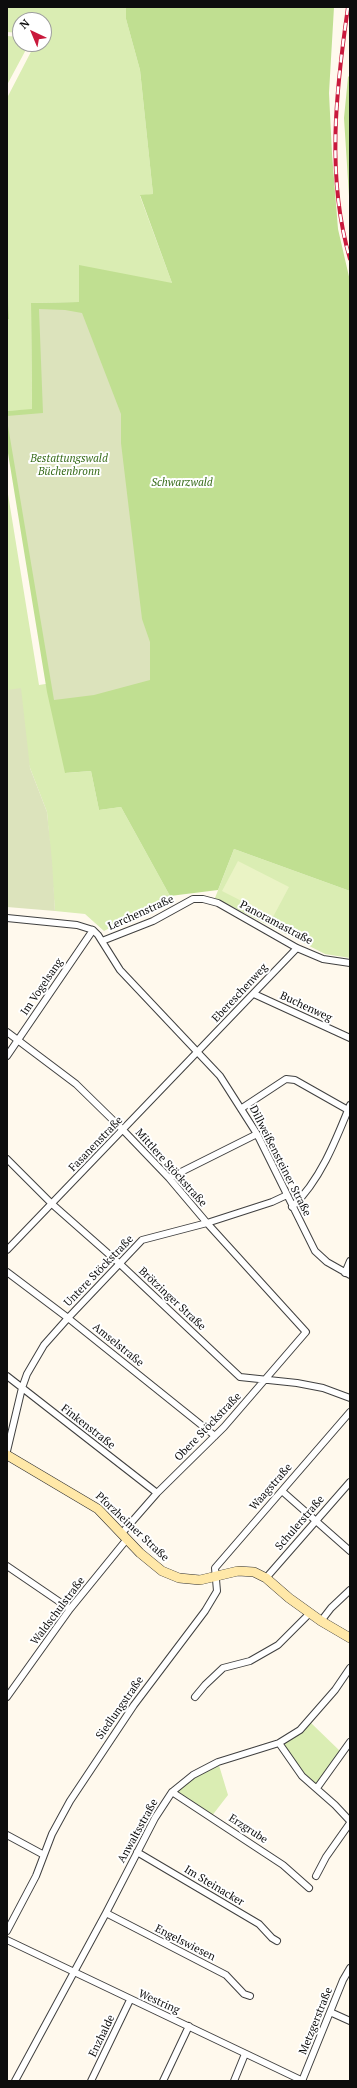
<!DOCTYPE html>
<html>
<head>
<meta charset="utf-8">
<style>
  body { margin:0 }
  #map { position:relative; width:357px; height:2088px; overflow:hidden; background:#fff9ed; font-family:"PT Serif",serif }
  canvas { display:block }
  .frame { position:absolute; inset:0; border:8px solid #0d0d0d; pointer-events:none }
  .north { position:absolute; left:12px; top:12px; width:40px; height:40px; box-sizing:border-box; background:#fff; border:1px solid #9e9e9e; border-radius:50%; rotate:316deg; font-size:11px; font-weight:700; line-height:16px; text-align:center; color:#0d0d0d }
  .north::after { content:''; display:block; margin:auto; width:14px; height:18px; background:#c9193c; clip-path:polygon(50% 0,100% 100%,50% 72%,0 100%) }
</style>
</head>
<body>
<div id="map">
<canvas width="357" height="2088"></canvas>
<div class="frame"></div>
<div class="north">N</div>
</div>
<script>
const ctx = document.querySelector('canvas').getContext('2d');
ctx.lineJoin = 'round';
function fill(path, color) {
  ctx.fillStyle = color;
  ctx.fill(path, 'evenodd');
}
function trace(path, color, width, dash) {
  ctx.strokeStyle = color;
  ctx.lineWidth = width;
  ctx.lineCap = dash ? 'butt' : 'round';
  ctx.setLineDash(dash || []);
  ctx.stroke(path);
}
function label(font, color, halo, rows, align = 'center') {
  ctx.font = font + ' "PT Serif",serif';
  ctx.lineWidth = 4;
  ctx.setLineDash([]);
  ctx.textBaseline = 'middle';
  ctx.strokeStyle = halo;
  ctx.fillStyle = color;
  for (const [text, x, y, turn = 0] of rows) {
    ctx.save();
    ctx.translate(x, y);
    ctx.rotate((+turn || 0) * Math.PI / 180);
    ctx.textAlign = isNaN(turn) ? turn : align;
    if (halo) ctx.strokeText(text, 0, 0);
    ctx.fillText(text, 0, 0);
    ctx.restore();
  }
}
fill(new Path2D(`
  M7 7H126V19L140 70 153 194 140 196 172 283 79 302 31 303 32 410 7 411V320L9 319 7 256V98L35 44H44V20H20V33L7 32Z
  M7 36 20 37V44H29L7 85Z
  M7 488 39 685 52 683 66 773 91 771 99 810 121 807 170 896 104 931 85 914 55 911 47 812 30 768 7 690Z
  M234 849 350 891V958L325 954 215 898Z
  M309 1721 342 1753 317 1788 302 1776 279 1743Z
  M218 1762 228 1795 211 1817 172 1792Z`), '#daedb3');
fill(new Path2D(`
  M126 7H334L329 93 332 154 338 229 350 281V891L234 849 218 890 170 896 121 807 99 810 91 771 65 773 47 692 7 447V411L32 409 31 303 79 302V265L172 283 140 195 153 194 140 70 126 19Z
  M350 75V212L344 118 348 77Z
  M7 256 9 319 7 320Z`), '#c0df91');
fill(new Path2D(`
  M39 309 65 310 82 313 121 414V443L142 619 150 642V680L94 695 54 700 7 420V416L43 413Z
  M21 688 30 768 47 812 52 861 55 911 7 907V690Z`), '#dce3bc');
fill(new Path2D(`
  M238 861 289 887 273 917 222 891Z`), '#eaf3c5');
const street = new Path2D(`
  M7 918 77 925 93 930 98 935 120 970 220 1076 257 1134 315 1251 327 1262 350 1275
  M102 941 153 921 193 899H203L218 903 297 948 323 959 350 963
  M254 994 350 1038
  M7 1032 76 1084 123 1130 169 1178 207 1223 306 1332 224 1427 157 1493 122 1533
  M7 1056 93 930
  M242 1108 286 1079 295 1080 348 1110
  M7 1159 52 1204 120 1264 240 1377 297 1383 323 1388 350 1398
  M169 1178 257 1134
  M292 1207C320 1181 336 1140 350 1105
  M7 1250 297 948
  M7 1272 68 1318 215 1436
  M345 1273 350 1261
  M7 1376 157 1493
  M7 1451 22 1388 27 1374 44 1345 68 1318 142 1240 207 1223 272 1202 287 1195
  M282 1491 350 1551
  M7 1566 70 1609
  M266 1578 350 1482
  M321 1621 331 1608 350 1590
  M7 1697 70 1609 127 1539
  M195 1697 205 1685 223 1668 250 1661 278 1645 310 1613
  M279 1743 302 1776 335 1805 350 1821
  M317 1788 350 1742
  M172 1792 283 1865 309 1888
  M7 1835 44 1855
  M137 1852 259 1924 272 1938 277 1941
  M316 1876 326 1857 350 1823
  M106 1913 226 1975 244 1994 250 1996
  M7 1931 36 1876 52 1834 70 1801 134 1705 205 1611 217 1591 215 1568 350 1412
  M7 1940 303 2081
  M330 2012 350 2021
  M15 2081 106 1913 155 1818 172 1792 193 1775 218 1762 279 1743 300 1730 335 1690 350 1668
  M91 2081 130 2000
  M163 2081 189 2026
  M234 2081 245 2054
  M302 2081 343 1980 350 1968`);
const secondary = new Path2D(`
  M7 1455 98 1509 140 1553 162 1571 179 1578 200 1580 238 1571 254 1572 266 1578 289 1598 321 1621 350 1638`);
trace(street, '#404040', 8);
trace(secondary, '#2f2f2f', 10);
trace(street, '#fff', 6);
trace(secondary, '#ffe8a8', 9);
const rail = new Path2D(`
  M348 7C336 90 326 177 350 259`);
trace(rail, '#c9193c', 4);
trace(rail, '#fff', 2.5, [8]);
label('italic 11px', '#356a18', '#fff', [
  ["Bestattungswald",69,459],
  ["Büchenbronn",69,472],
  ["Schwarzwald",182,483]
]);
label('11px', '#0d0d0d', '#fff', [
  ["Lerchenstraße",141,913,-24],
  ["Panoramastraße",276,923,28],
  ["Im Vogelsang",42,987,-56],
  ["Ebereschenweg",240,993,-47],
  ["Buchenweg",306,1007,25],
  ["Fasanenstraße",96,1144,-46],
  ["Dillweißensteiner Straße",280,1161,63],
  ["Mittlere Stöckstraße",171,1168,48],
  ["Untere Stöckstraße",99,1271,-46],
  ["Brötzinger Straße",172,1299,43],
  ["Amselstraße",118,1345,39],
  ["Finkenstraße",88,1427,38],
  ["Obere Stöckstraße",208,1427,-46],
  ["Waagstraße",271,1487,-49],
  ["Schulerstraße",300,1523,-49],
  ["Pforzheimer Straße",132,1527,43],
  ["Waldschulstraße",58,1611,-53],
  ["Siedlungstraße",120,1708,-55],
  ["Erzgrube",248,1829,33],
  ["Anwaltsstraße",138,1831,-61],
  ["Im Steinacker",214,1886,31],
  ["Engelswiesen",185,1943,27],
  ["Westring",159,2002,24],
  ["Metzgerstraße",316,2021,-68],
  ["Enzhalde",102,2036,-64]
]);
</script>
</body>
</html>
